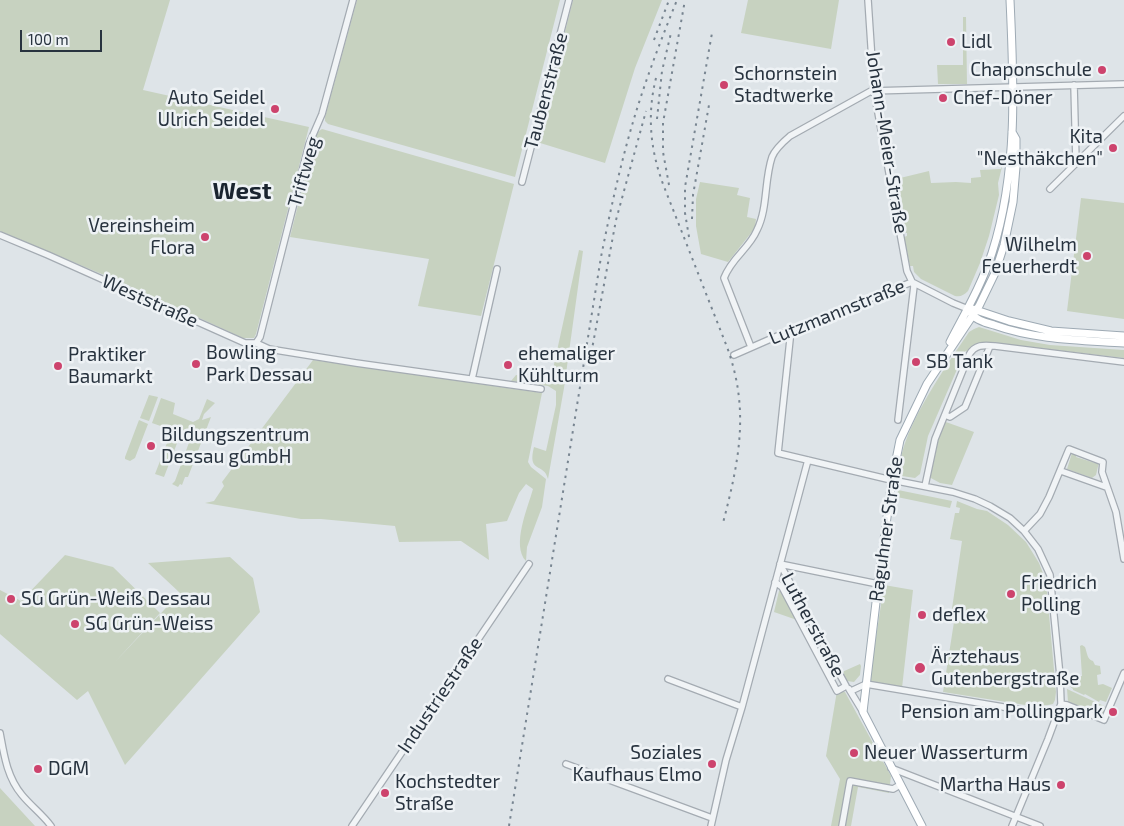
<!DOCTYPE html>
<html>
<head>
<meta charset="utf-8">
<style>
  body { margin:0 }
  #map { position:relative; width:1124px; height:826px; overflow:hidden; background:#dee4e8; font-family:"Exo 2",sans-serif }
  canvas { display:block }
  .scale { position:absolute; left:20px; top:30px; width:82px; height:22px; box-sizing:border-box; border:2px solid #28333f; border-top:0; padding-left:6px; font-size:15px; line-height:18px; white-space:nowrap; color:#28333f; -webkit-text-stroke:4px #eef2f5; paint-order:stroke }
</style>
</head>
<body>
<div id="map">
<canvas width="1124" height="826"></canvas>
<div class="scale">100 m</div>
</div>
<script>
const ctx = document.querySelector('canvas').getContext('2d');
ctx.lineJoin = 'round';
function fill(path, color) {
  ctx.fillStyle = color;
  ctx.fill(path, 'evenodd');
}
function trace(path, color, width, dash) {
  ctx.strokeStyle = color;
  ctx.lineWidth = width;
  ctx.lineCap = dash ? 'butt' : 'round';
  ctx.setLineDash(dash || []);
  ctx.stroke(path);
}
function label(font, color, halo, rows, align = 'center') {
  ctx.font = font + ' "Exo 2",sans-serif';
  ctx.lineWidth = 5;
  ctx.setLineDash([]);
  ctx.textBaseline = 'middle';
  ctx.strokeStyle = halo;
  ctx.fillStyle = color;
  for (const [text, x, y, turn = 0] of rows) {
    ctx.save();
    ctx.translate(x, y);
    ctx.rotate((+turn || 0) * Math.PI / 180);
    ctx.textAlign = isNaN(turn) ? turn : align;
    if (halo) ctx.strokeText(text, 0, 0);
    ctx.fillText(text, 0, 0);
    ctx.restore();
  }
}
fill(new Path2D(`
  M0 0H170L143 90 309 127 256 334 254 338H243L125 284 0 231Z
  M357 0H560L515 177 328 124 325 121V117Z
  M573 0H662L635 68 605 163 537 142Z
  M748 0H839L831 49 741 33Z
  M963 17H966L967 84H938L937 65H963Z
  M322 129 514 184 481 316 418 306 429 259 290 237 315 137 319 131Z
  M1001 162 1003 163 998 183 999 195 989 236 980 263 968 291C964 295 961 297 955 296L921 279 914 272 913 266H910L904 237 907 236V233H903L896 195 899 190 896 179 929 171 931 183 956 182 971 183V178L981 177 980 170 1001 169Z
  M700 182 739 188 737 195 750 198 747 217 756 219 755 228 728 262 701 254 696 226V199Z
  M1081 198 1124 203V319L1067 311Z
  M579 250 583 251 564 388 548 479C544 462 527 474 534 447L546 451 556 405V391L548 386 511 381 516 375 541 377 553 369Z
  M979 327 1021 340 1050 345 1124 350V358L986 342 975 344 968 352 965 351 928 436 920 474 915 478 902 476C890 444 951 359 969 332L974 329Z
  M313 360 542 393 528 462 531 467 546 479 542 507 527 547 526 561C511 546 528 507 533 489L526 484 519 493 507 521 486 524 489 560 461 541 399 542 395 526 321 519H301L205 503 214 501 224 486 222 482Z
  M149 395 158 397 149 421 140 418Z
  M161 398 175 403 173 414 193 422 199 419 207 399 215 403 204 414 202 420 211 417 188 477H185L182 485 180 484 178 487 172 484 175 481 191 437 181 433 164 477 155 474 172 430 152 423Z
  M139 420 148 424 135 458 130 461 125 459V457Z
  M943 421 974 432 952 485 940 483 929 477Z
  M1072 453 1077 454 1076 457 1095 463 1096 461 1099 462 1096 475 1092 478 1067 469Z
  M898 490 952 501 950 508 897 497Z
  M957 501 977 509 987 511 1008 525 1026 542 1039 563 1046 581 1056 692 1055 700 1053 704 1038 707 943 692 954 622H950L962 541 950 539 955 513H959L960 508 956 507Z
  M65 555 113 567 160 613 115 662 180 593 148 563 230 557 253 578 260 612 125 765 88 691 77 700 0 634V590L21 601Z
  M884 585 913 590 902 688 869 683Z
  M779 591H782L797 620 774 612Z
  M1082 645 1085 647C1087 652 1087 660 1093 661L1095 665 1100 666 1101 674 1097 675 1098 685 1103 684 1112 688 1106 702 1100 700 1099 702 1085 694 1084 695 1073 690V689L1067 684 1068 677 1082 676 1080 646Z
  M860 664 861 666 860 675 854 682 847 681 842 672Z
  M1067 689 1104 706 1106 708 1104 713 1099 715 1068 702Z
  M837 691 845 692 891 776 889 793 858 787 851 826H831L840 779 826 756Z
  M0 788 35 826H0Z`), '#c7d2c0');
const minor = new Path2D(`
  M868 0 874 91 907 271 914 286 898 420
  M1074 85 1076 162
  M522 182 569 0
  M1050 189 1124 116
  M0 235 48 255 245 343H256L269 349 356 363 541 389
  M791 330 778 453 887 479 953 492 975 499 990 506 1010 518 1024 531 1038 549 1050 575 1060 676 1061 704 1048 739 1012 826
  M256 343 260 337 309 144 322 114 353 0
  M751 347 724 278C732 257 749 249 757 230 768 208 764 181 772 157 775 149 783 142 790 136L871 91 1124 84
  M734 355 791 330 912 282 953 303 968 309
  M472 379 497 269
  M945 415 950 417 965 407 990 346
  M1061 471 1106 487
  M925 486 935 439 969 355C975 344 984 345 995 346L1124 362
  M1024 531 1040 514 1049 497 1069 449 1103 462 1102 472 1116 512 1124 559
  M780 564 878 584
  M775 582 782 587 837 691 846 686 780 564
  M668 679 742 707
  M849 689 863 712
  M851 691 866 684 1057 716
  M1061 704 1067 705 1104 720 1124 673
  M0 733C4 755 7 777 22 795 31 806 43 815 51 826
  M566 764 712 818
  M891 768 1040 826
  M352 826 529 564
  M711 826 726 760 742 707 808 460
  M842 826 850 781 893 789 900 785`);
const major = new Path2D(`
  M973 309 1009 321 1051 331 1124 336
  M971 313C975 320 986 323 994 325 1036 340 1080 340 1124 343
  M950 342C965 313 982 284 992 253 1018 172 1014 84 1010 0
  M922 826 863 712 879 577 892 480 900 440 927 384 979 306 995 273 1004 245 1013 202 1016 167V139L1012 132`);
trace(minor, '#a4abb2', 8);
trace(major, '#9eaab4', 9);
trace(minor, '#f1f4f6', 5.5);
trace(major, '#fff', 7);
trace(new Path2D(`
  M654 40 669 0
  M656 78C647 114 650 149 663 184L727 347C750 410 739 461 723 523
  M657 119 662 71 671 33
  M669 185 663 152V123L685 0
  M692 219 693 195 709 105
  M689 237 685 213V187L712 33
  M590 360 616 220 646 111
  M509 826 601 257C610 212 620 166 633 122 645 81 661 40 677 0`), '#788591', 2, [2.5, 5]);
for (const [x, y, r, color] of [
  [951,42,5,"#cd436d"],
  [1102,70,5,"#cd436d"],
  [724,85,5,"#cd436d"],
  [943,98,5,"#cd436d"],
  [275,109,5,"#cd436d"],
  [1113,148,5,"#cd436d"],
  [205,237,5,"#cd436d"],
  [1087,256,5,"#cd436d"],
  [916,362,5,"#cd436d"],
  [196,364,5,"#cd436d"],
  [508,365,5,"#cd436d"],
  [58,366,5,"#cd436d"],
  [151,446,5,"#cd436d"],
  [1011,594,5,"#cd436d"],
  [11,599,5,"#cd436d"],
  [922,615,5,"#cd436d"],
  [75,624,5,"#cd436d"],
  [920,668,6,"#cd436d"],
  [1113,712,5,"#cd436d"],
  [854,753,5,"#cd436d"],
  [712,764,5,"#cd436d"],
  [38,769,5,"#cd436d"],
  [1061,785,5,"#cd436d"],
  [385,793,5,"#cd436d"]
]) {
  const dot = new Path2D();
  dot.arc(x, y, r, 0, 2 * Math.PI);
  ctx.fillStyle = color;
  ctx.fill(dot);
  trace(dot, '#eef2f5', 2);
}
label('19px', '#28333f', '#eef2f5', [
  ["Lidl",961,42],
  ["Chaponschule",1092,70,"right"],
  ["Schornstein",734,74],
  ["Stadtwerke",734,96],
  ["Auto Seidel",265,98,"right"],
  ["Ulrich Seidel",265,120,"right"],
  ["Chef-Döner",953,98],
  ["Kita",1103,137,"right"],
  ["\"Nesthäkchen\"",1103,159,"right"],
  ["Vereinsheim",195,226,"right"],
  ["Flora",195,248,"right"],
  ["Wilhelm",1077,245,"right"],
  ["Feuerherdt",1077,267,"right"],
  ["Bowling",206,353],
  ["Park Dessau",206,375],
  ["ehemaliger",518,354],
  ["Kühlturm",518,376],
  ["Praktiker",68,355],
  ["Baumarkt",68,377],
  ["SB Tank",926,362],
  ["Bildungszentrum",161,435],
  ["Dessau gGmbH",161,457],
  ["Friedrich",1021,583],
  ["Polling",1021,605],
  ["SG Grün-Weiß Dessau",21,599],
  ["deflex",932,615],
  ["SG Grün-Weiss",85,624],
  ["Ärztehaus",931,657],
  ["Gutenbergstraße",931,679],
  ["Pension am Pollingpark",1103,712,"right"],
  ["Soziales",702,753,"right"],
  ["Kaufhaus Elmo",702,775,"right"],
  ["Neuer Wasserturm",864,753],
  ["DGM",48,769],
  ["Kochstedter",395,782],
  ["Straße",395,804],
  ["Martha Haus",1051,785,"right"]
], 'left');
label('19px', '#28333f', '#eef2f5', [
  ["Taubenstraße",546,91,-75],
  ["Johann-Meier-Straße",887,142,81],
  ["Triftweg",304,172,-74],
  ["Weststraße",150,301,24],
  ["Lutzmannstraße",837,312,-22],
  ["Raguhner Straße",886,529,-82],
  ["Lutherstraße",813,625,62],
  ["Industriestraße",440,695,-56]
]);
label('bold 24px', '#1a242f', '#eef2f5', [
  ["West",242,191]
]);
</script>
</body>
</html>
